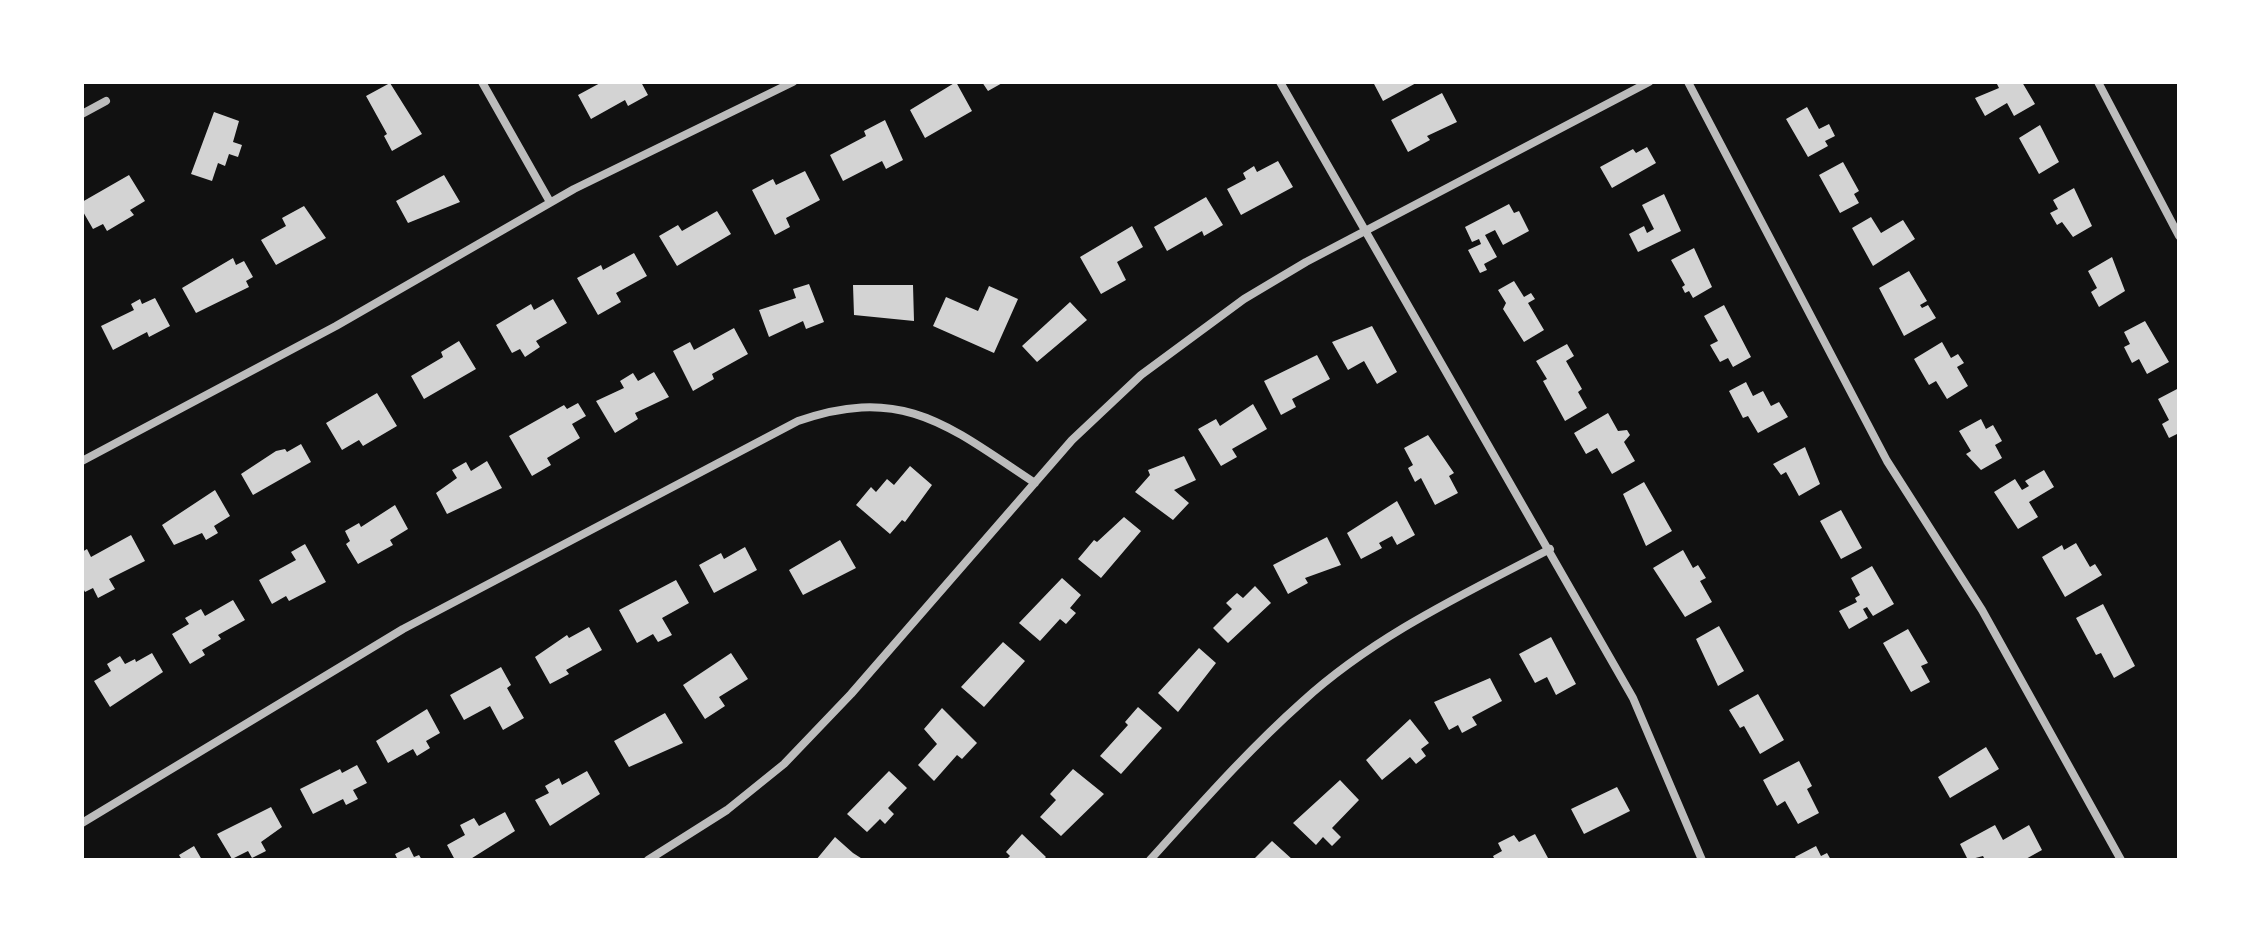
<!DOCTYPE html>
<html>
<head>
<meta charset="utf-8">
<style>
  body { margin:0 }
  #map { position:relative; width:2261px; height:942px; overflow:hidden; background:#111; font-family:"Fira Sans Condensed",sans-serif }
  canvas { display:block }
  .frame { position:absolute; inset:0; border:84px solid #fff; pointer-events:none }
</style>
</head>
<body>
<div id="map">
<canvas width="2261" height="942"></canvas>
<div class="frame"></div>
</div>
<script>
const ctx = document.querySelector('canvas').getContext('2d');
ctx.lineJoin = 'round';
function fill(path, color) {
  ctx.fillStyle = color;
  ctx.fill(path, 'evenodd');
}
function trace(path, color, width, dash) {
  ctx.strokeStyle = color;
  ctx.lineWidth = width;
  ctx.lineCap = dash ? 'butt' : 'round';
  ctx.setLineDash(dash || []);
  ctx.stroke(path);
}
fill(new Path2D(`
  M602 82H641L648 95 628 106 625 100 591 119 578 95Z
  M956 82 972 111 925 138 910 110Z
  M982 82H1004L988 91Z
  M1373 82H1418L1383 101Z
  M1996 82H2022L2035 104 2014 116 2007 103 1985 116 1975 98 1999 88Z
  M390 83 422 134 392 151 384 136 387 134 366 96Z
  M1442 93 1457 122 1427 136 1430 140 1408 152 1391 120Z
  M1807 107 1819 129 1829 124 1835 136 1825 141 1828 146 1808 157 1786 119Z
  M214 112 239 121 233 142 242 145 238 157 229 154 225 166 218 163 212 181 191 174Z
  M885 120 903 160 886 169 882 161 843 181 830 155 866 136 864 131Z
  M2040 125 2059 162 2039 174 2019 138Z
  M1647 147 1656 163 1612 188 1600 167 1633 149 1636 153Z
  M1278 161 1293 187 1241 215 1227 189 1246 179 1243 173 1254 166 1257 172Z
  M1843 162 1859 191 1854 194 1859 203 1840 213 1819 175Z
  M805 171 820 200 786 218 790 227 775 235 752 190 773 179 776 185Z
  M129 175 145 201 130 210 134 215 107 231 103 224 93 229 82 210V202Z
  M444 175 460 202 408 223 396 201Z
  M2074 188 2092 226 2073 237 2062 222 2057 225 2050 213 2058 209 2053 200Z
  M1664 194 1681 231 1638 252 1629 234 1644 226 1647 233 1654 229 1642 205Z
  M1206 197 1223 225 1204 236 1202 231 1167 251 1154 227Z
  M1509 204 1514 213 1519 211 1529 231 1503 245 1495 230 1485 235 1497 257 1484 264 1487 270 1480 273 1468 250 1481 244 1479 239 1472 242 1465 227Z
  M304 206 326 238 276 265 261 240 286 226 282 218Z
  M717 211 731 234 677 266 659 236 678 225 682 231Z
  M1871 217 1881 233 1903 220 1915 239 1873 266 1852 228Z
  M1132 226 1143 247 1117 262 1126 280 1101 294 1080 257Z
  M1694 248 1712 287 1693 298 1689 291 1685 293 1682 287 1685 285 1671 260Z
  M634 253 647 276 616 293 621 302 598 315 577 278 601 265 603 270Z
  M2112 257 2125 291 2099 307 2091 292 2097 288 2088 271Z
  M233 258 236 265 244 261 253 277 246 281 249 287 196 313 182 288Z
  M1909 271 1927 301 1920 305 1922 308 1928 305 1936 318 1904 336 1879 288Z
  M1514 281 1524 297 1531 293 1535 299 1528 303 1544 330 1524 342 1503 309 1506 303 1498 290Z
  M809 284 824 322 806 329 803 321 769 337 759 310 796 298 793 289Z
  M853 285H913L914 321 854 315Z
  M989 286 1018 299 994 353 933 326 946 297 978 311Z
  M155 298 170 326 149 337 147 332 113 350 101 326 134 310 131 304 140 299 142 304Z
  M553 299 567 323 536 341 540 347 525 357 520 349 512 353 496 325 531 304 534 310Z
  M1070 302 1087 320 1037 362 1022 346Z
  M1724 305 1751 357 1733 367 1728 358 1720 362 1710 345 1718 341 1704 316Z
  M2145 321 2169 362 2147 374 2139 359 2132 363 2124 347 2130 344 2124 332Z
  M1372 326 1397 372 1377 384 1364 361 1348 370 1332 342Z
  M734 328 748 354 712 374 714 379 693 391 673 351 690 342 694 350Z
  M459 341 476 369 424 399 411 376 443 357 441 352Z
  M1942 342 1951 358 1958 354 1964 363 1957 367 1968 386 1947 399 1936 381 1929 385 1914 359Z
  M1567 344 1574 356 1566 361 1582 389 1578 392 1587 408 1565 421 1543 381 1547 379 1536 361Z
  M1317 355 1330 379 1292 399 1296 407 1281 415 1264 381Z
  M654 372 669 397 635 413 638 419 615 433 596 401 624 388 620 381 633 373 638 381Z
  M1746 382 1753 396 1763 391 1771 406 1779 402 1788 417 1758 433 1748 416 1743 418 1729 391Z
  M2179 388V433L2169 438 2162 424 2169 420 2158 399Z
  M377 393 397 426 363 446 359 440 342 450 326 423Z
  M578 403 586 416 572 424 580 438 547 458 551 465 532 476 509 436 564 405 567 409Z
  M1253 404 1267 429 1232 449 1237 457 1221 466 1198 429 1216 419 1220 426Z
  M1608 413 1618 431 1627 430 1630 435 1624 442 1635 461 1612 474 1597 448 1586 454 1574 433Z
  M1981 419 1986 429 1993 425 2002 441 1995 445 2002 458 1981 470 1966 454 1971 451 1959 431Z
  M1428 435 1454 473 1449 476 1458 493 1435 505 1421 478 1415 482 1408 468 1413 465 1404 448Z
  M301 444 311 462 253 495 241 474 276 451 285 449 287 452Z
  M1805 447 1820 484 1799 496 1786 472 1781 475 1773 464Z
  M1184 456 1196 480 1174 490 1189 503 1173 520 1135 492 1150 475 1148 470Z
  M487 461 502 488 447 514 436 493 457 478 452 470 466 462 471 471Z
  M910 466 932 485 905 522 902 520 890 534 856 505 871 487 876 492 887 479 894 485Z
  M2044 470 2054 487 2029 502 2038 517 2018 529 1994 492 2015 479 2022 490 2029 486 2025 481Z
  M1644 482 1672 531 1646 546 1623 494Z
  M215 490 230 516 214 526 218 533 206 540 202 533 174 545 162 525Z
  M1397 501 1415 535 1397 545 1392 536 1379 543 1382 548 1361 559 1347 533Z
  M395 505 408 529 390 540 393 545 358 564 346 544 350 541 345 531 359 523 361 527Z
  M1841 510 1862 548 1841 559 1820 521Z
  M1124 517 1141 531 1101 578 1078 559 1094 540 1097 542Z
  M131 535 145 561 109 579 115 589 98 598 93 588 85 592 82 586V552L87 549 91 557Z
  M1327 537 1341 565 1305 578 1308 583 1288 594 1273 565Z
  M840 540 856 568 803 595 789 570Z
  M2076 543 2090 567 2095 564 2102 575 2065 597 2042 557 2062 545 2064 550Z
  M305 544 326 582 289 601 286 596 272 604 259 580 296 560 291 552Z
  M745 547 757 570 714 593 699 565 721 553 724 559Z
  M1683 550 1693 568 1698 565 1706 578 1700 581 1712 602 1685 617 1653 568Z
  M1872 566 1894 604 1873 616 1867 607 1863 609 1868 618 1849 629 1839 611 1857 602 1855 598 1860 595 1851 578Z
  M1062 578 1081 595 1070 608 1076 613 1066 624 1060 619 1040 641 1019 623Z
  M676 580 689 603 662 618 672 635 658 642 653 634 637 643 619 610Z
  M1255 586 1271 603 1228 643 1213 628 1232 609 1226 603 1237 593 1243 598Z
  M233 600 245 620 218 635 221 639 202 650 205 655 190 664 172 634 189 624 185 618 201 609 205 616Z
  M2103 604 2135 666 2114 678 2101 653 2096 655 2076 618Z
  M1719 626 1744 671 1718 686 1696 639Z
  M589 627 602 650 566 670 569 674 550 684 535 657 567 635 569 638Z
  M1908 629 1928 663 1921 666 1930 682 1911 692 1883 643Z
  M1551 637 1576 684 1556 695 1547 677 1535 683 1519 654Z
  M1003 642 1025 661 984 707 961 687Z
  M1199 648 1216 663 1178 712 1158 693Z
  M152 653 163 672 110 707 94 681 111 671 107 664 120 656 125 664 135 659 136 662Z
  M731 653 748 679 719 697 725 706 705 719 683 685Z
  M501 667 511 685 507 688 524 718 503 730 490 706 464 720 450 695Z
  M1490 678 1502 701 1472 717 1477 725 1462 733 1458 725 1449 730 1434 702Z
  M1758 694 1784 740 1760 754 1744 726 1740 728 1729 710Z
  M1138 707 1162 728 1121 774 1100 756 1128 725 1125 722Z
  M942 708 977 743 962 759 957 755 934 781 918 765 937 744 924 729Z
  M427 709 440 733 426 741 430 748 417 756 413 749 388 763 376 741Z
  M665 713 683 743 629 767 614 741Z
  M1410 719 1429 743 1421 749 1426 756 1416 764 1410 757 1382 780 1366 760Z
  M1986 747 1999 769 1950 798 1938 777Z
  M1799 761 1812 786 1807 789 1819 813 1798 824 1785 801 1777 806 1763 780Z
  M357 765 367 783 353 790 358 799 346 805 343 799 313 814 300 789 340 769 342 773Z
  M1073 769 1104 794 1061 836 1040 817 1056 800 1050 794Z
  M587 771 600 794 550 826 535 800 549 793 545 786 559 778 562 785Z
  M889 771 907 788 888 808 894 814 885 824 880 819 867 832 847 814Z
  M1340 780 1359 800 1332 828 1341 837 1332 846 1323 837 1316 845 1293 823Z
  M1617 787 1630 811 1584 834 1571 809Z
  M271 807 282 827 261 842 266 851 252 858 248 851 232 859 217 834Z
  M505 812 515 831 469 860H455L447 845 465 835 460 825 474 818 479 826Z
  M1995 825 2003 840 2029 825 2042 850 2024 860H1985L1983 856 1968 860 1960 844Z
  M1022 834 1046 857 1043 860H1006L1010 856 1006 852Z
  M1535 834 1548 858 1495 860 1493 856 1502 851 1498 843 1514 835 1519 842Z
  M835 837 853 853 864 860H816Z
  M1272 841 1293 860H1253Z
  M194 846 202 860H182L179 855Z
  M1816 846 1821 856 1827 853 1831 860H1797L1795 857Z
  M409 847 414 857 419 855 422 860H398L395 854Z`), '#d3d3d3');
trace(new Path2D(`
  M482 82 550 202
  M1280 82 1633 698 1702 860
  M1688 82 1887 461 1982 610 2121 860
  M2098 82 2179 236
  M82 114 106 101
  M82 461 336 326 574 189 793 82
  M82 823 403 629 798 421C904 384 950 427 1035 483
  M648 860 727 810 784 764 851 694 1072 440 1141 375 1244 299 1306 262 1649 82
  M1150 860C1199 806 1247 751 1302 702 1374 636 1464 594 1550 549`), '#bcbcbc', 8);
</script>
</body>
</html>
